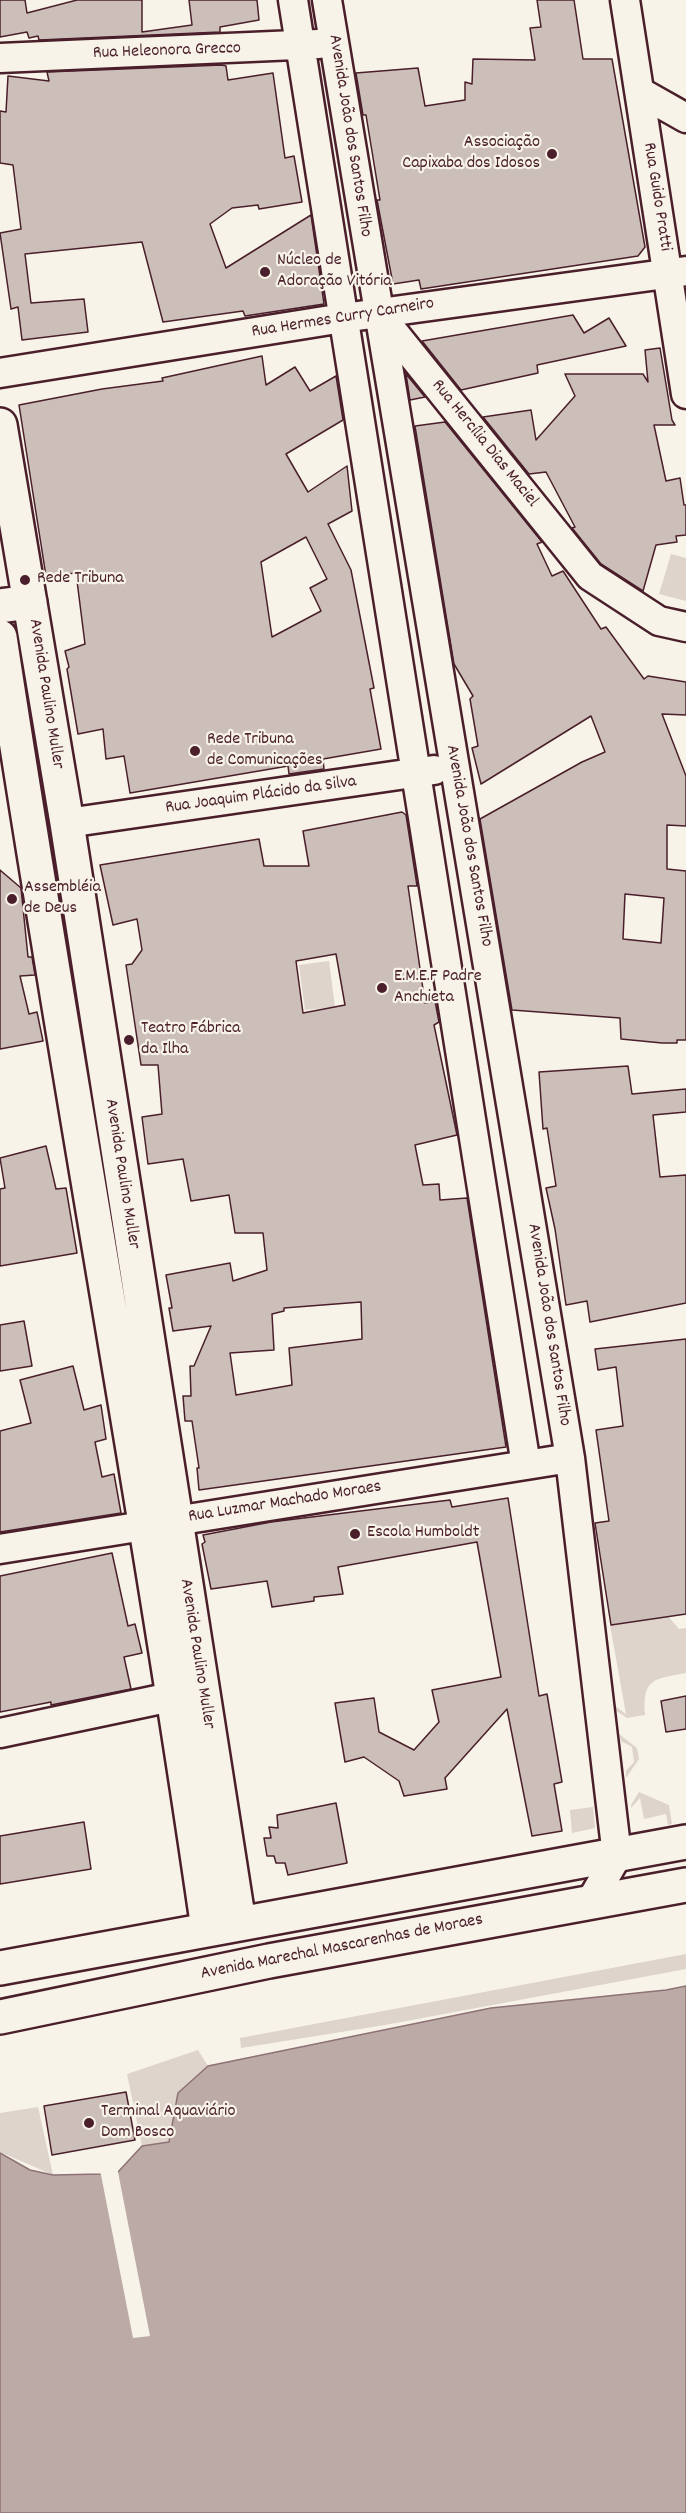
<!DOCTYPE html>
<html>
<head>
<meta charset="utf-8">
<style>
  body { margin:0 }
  canvas { display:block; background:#f7f3e8 }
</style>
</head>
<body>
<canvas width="686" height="2513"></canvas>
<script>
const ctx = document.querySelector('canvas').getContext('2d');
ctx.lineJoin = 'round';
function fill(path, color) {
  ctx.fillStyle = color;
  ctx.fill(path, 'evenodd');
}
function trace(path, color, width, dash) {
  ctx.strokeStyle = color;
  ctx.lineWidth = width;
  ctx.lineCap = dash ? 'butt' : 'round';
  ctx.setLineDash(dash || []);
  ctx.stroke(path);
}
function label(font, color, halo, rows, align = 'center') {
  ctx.font = font + ' Dekko,sans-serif';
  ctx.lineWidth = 4.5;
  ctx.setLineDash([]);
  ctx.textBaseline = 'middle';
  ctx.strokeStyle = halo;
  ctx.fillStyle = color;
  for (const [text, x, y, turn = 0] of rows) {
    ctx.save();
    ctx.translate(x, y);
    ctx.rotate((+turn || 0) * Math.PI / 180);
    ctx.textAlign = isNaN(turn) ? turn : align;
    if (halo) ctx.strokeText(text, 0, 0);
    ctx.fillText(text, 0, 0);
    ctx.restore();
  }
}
fill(new Path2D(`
  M671 554 686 558V601L659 594Z
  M329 961 335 1007 305 1010 299 965Z
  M668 1616 679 1629 686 1628V1673C654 1679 642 1678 645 1715L627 1718 615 1710V1706L626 1714 610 1625Z
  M619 1734 637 1748 639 1759 626 1778V1771L634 1762 632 1747 621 1741Z
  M639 1792 669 1805 672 1824 668 1825 666 1814 644 1819 640 1798 631 1808V1805Z
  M593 1807 595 1828 572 1833 570 1810Z
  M686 1954V1969L385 2025 241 2048 240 2038Z
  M198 2050 208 2066 178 2094 169 2143 142 2146 127 2074Z
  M38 2107 53 2175 0 2152V2113Z`), '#ded4cc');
const water = new Path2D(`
  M686 1986V2513H0V2153L30 2170 53 2175 101 2174 118 2172 142 2146 169 2142 178 2093 208 2066 491 2008 666 1990Z`);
fill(water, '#bcaaa7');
trace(water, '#8e7275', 1.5);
fill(new Path2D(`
  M117 2168 118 2172 150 2336 133 2338 101 2175 100 2171Z`), '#f7f3e8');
const building = new Path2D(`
  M0 0H25L27 13 77 0H142V32L192 25 189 0H257L259 20 220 27V32L39 40 38 36 29 38 27 32 0 37Z
  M537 0H574L583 59H612L645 247 638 256 421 289 419 280 393 284 377 200H380L366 115H363L356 73 418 68 425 106 465 100V82L472 84 473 59 535 60 530 28 541 27Z
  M222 65 226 66 228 80 273 73 285 158 294 156 302 202 259 209 258 205 232 208 210 224 226 268 311 215 324 304 245 316 243 311 163 322 142 242 25 254 31 303 84 299 88 332 22 340 18 307 11 309 0 233 21 229 13 165 0 163V111L6 112 8 76 49 81 47 72Z
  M573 315 584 333 609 318 626 346 537 365 538 373 461 390 422 341Z
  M660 348 672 420 675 425H654L666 481 680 478 684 505H686V535L676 536 677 542 656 545 643 591 601 564 572 528 575 527 546 472 529 474 483 417 531 410 536 440 575 396 565 374H643L648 382 645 350Z
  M262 356 266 385 295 367 310 391 336 376 343 420 286 454 308 492 347 466 352 511 328 524 351 570 374 688 370 689 381 749 323 759 324 769 289 774 288 766 130 793 124 756 106 759 103 729 78 734 67 669 69 667 65 651 85 644 76 573 46 576 19 405 102 389 163 381 162 378ZM306 537 327 579 310 588 321 611 272 637 261 562Z
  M406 374 425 397 410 400Z
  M445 422 542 542 537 544 552 576 563 571 601 629 606 627 644 679 648 676 686 682V715L662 714 686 776V826L667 825V869L686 871V1040H677V1043H662L621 1039 620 1018 512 1010 480 819 582 762 605 752 591 716 481 784 472 748 478 746 470 699 473 696 454 664 415 426ZM625 894 664 898 661 943 623 939Z
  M402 812 406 815 417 886H408L425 1003 435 1001 439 1022 434 1025 457 1135 415 1145 423 1185 439 1184 440 1200 467 1198 506 1447 199 1490 197 1468H199L192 1421H185L183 1396H191L190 1366H194L211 1326 173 1331 169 1308H172L166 1275 230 1263 233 1281 267 1270 263 1233H235L229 1195 191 1201 183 1159 148 1164 142 1117 162 1114 158 1065H141L126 965 132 964 142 950 137 919 113 925 100 865 259 839 264 866H309L303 831ZM336 954 345 1005 303 1013 296 961ZM361 1302 362 1339 289 1348 292 1385 236 1395 230 1353 274 1350 272 1314 284 1311V1308Z
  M0 870 21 888 28 957H32L35 975 20 976 29 1014 37 1012 43 1041 0 1049Z
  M628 1066 632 1094 686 1089V1112L653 1115 660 1177 686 1175V1303L590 1322 587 1301 566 1305 555 1229 546 1188 556 1186 547 1128 543 1129 539 1072Z
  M46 1146 56 1189 66 1188 77 1253 0 1266V1189L5 1188 0 1158Z
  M24 1321 32 1366 0 1371V1325Z
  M686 1339V1614L611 1625 595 1523 609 1521 596 1430 623 1426 616 1367 598 1370 595 1349Z
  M73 1366 84 1410 101 1405 106 1439 95 1442 102 1477 114 1474 121 1513 0 1532V1431L31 1423 20 1380Z
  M508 1498 539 1696 547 1694 562 1782 554 1784 562 1831 532 1836 507 1709 445 1778 447 1789 404 1796 399 1781 364 1757 345 1762 335 1703 374 1698 379 1732 414 1750 439 1722 432 1690 501 1677 477 1542 338 1567 343 1594 314 1597V1601L272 1607 267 1581 211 1589 202 1544 205 1542 203 1535 271 1522 450 1500 452 1507Z
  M112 1553 128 1626 135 1624 142 1653 124 1657 131 1689 51 1705V1702L0 1712V1576Z
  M686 1696V1729L666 1732 661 1701Z
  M336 1803 347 1863 288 1875 285 1863H276L274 1856H267L264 1838H271L269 1827 278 1828 277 1815Z
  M84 1822 91 1869 0 1884V1836Z
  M126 2092 135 2140 52 2155 44 2106Z`);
fill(building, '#ccbfb9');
trace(building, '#4a1f2b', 1.5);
const minor = new Path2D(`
  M293 0 526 1465
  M327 0 570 1458 617 1856 591 1901
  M625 0 686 394
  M0 58 318 44
  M640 92 686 118
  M379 314 590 576 659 621 686 627
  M0 373 343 318 686 271
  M67 823 434 770
  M0 1549 570 1458
  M0 1733 171 1697`);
const major = new Path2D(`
  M0 425 67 823 239 1923
  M0 606 30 602
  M0 637C65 1068 146 1497 208 1929
  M0 1968 686 1842
  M0 2017 269 1961 686 1885`);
trace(minor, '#4a1f2b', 33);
trace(major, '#4a1f2b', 38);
trace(minor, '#f7f3e8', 28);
trace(major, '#f7f3e8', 33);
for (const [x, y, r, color] of [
  [552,154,6,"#4a1f2b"],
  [265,272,6,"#4a1f2b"],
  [25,580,6,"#4a1f2b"],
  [195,751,6,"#4a1f2b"],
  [12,899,6,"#4a1f2b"],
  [382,988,6,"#4a1f2b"],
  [129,1040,6,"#4a1f2b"],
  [355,1534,6,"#4a1f2b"],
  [89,2123,6,"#4a1f2b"]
]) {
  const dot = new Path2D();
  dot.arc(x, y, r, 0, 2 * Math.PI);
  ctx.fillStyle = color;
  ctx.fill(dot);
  trace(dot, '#f7f3e8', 2);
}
label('18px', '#4a1f2b', '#f7f3e8', [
  ["Rua Heleonora Grecco",167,52,-2],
  ["Avenida João dos Santos Filho",349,136,81],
  ["Rua Guido Pratti",656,197,81],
  ["Rua Hermes Curry Carneiro",343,319,-9],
  ["Rua Hercília Dias Maciel",484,444,51],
  ["Avenida Paulino Muller",45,694,81],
  ["Rua Joaquim Plácido da Silva",261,796,-8],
  ["Avenida João dos Santos Filho",468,846,80],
  ["Avenida Paulino Muller",121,1174,81],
  ["Avenida João dos Santos Filho",548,1325,81],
  ["Rua Luzmar Machado Moraes",285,1503,-9],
  ["Avenida Paulino Muller",196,1654,81],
  ["Avenida Marechal Mascarenhas de Moraes",342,1948,-11]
]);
label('18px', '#4a1f2b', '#f7f3e8', [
  ["Associação",540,144,"right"],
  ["Capixaba dos Idosos",540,165,"right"],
  ["Núcleo de",277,262],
  ["Adoração Vitória",277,283],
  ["Rede Tribuna",37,580],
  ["Rede Tribuna",207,741],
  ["de Comunicações",207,762],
  ["Assembléia",24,889],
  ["de Deus",24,910],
  ["E.M.E.F Padre",394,978],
  ["Anchieta",394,999],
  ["Teatro Fábrica",141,1030],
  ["da Ilha",141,1051],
  ["Escola Humboldt",367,1534],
  ["Terminal Aquaviário",101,2113],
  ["Dom Bosco",101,2134]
], 'left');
</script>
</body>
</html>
